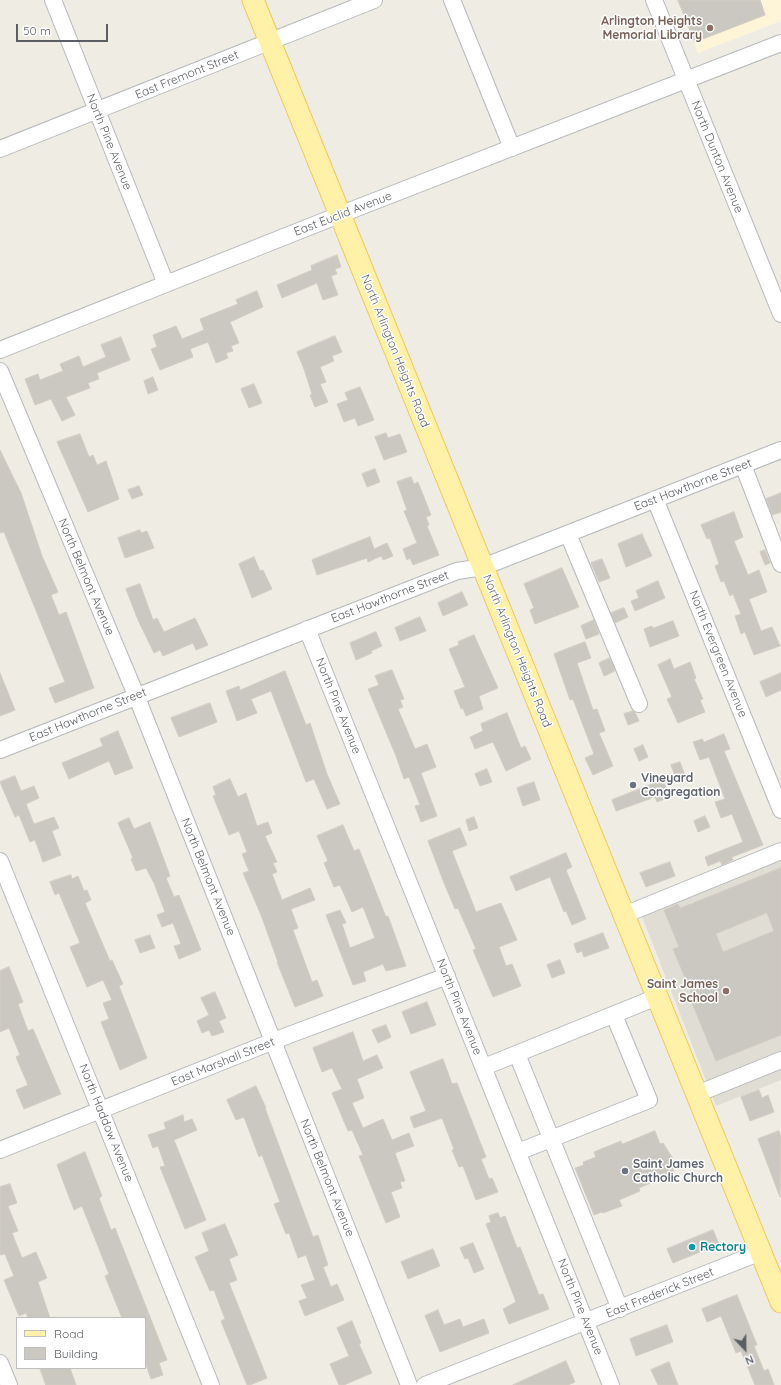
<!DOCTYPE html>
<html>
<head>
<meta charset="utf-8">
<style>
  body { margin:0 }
  #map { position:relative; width:781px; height:1385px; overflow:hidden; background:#eeece3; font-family:Quicksand,sans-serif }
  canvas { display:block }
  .legend { position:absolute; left:16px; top:1317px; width:130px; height:52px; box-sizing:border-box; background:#fff; border:1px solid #bdbfc1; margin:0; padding:5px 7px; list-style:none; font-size:12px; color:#5b5f64 }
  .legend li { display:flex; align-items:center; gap:8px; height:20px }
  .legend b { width:20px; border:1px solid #bdbfc1 }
  .north { position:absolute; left:725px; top:1329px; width:40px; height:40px; -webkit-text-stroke:3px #fff; paint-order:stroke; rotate:158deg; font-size:11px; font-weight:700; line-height:16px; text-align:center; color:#5b5f64 }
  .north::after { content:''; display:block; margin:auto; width:14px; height:18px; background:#5b5f64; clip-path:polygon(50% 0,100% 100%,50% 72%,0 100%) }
  .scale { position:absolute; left:16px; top:24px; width:92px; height:18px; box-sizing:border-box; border:2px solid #5b5f64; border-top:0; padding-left:5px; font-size:12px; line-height:14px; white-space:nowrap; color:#5b5f64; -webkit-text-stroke:3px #fff; paint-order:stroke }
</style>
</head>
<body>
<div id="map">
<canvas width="781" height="1385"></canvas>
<ul class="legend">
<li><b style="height:5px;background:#fff1a7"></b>Road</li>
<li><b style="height:11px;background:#cbc8c2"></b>Building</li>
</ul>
<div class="north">N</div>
<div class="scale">50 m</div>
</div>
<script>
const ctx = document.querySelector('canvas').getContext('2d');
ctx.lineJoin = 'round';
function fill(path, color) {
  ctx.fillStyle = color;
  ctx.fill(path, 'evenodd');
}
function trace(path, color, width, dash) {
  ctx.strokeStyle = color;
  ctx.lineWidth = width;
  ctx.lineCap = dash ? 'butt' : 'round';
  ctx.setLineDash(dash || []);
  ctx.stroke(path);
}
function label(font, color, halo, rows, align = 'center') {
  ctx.font = font + ' Quicksand,sans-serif';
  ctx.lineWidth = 3;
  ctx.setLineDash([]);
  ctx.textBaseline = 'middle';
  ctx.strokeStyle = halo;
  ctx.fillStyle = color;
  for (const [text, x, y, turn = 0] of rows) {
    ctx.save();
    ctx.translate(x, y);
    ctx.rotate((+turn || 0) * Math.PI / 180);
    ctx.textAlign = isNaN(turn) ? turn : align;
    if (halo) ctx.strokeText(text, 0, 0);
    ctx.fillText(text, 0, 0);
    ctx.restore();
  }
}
fill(new Path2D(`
  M677 0H781V21L698 53Z`), '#fef5d8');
fill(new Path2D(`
  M781 844V1080L716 1106 636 901Z`), '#e0ddd4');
const building = new Path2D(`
  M678 0H760L765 15 695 42Z
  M337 255 341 267 335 269 337 274 331 276 338 295 323 300 317 283 282 298 277 285 312 270 311 266Z
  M257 291 263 307 230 322 239 343 231 346 233 351 226 353 228 358 216 363 208 342 190 349 193 357 160 370 151 349 157 347 153 335 176 326 182 339 204 330 200 319 238 304 236 300Z
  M335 336 342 352 332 356 334 361 320 367 326 382 320 384 328 402 315 407 310 395 312 394 304 369 297 352Z
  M121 337 130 360 97 373 99 379 88 383 90 388 66 397 75 415 62 421 51 399 35 405 25 379 38 374 40 380 63 371 60 364 79 356 83 367 106 357 101 345Z
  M153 377 158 390 148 394 144 381Z
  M254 384 262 403 249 408 241 389Z
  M360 387 374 420 358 426 355 418 344 422 337 404 348 400 345 393Z
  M386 433 388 438 400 434 407 452 384 460 375 437Z
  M80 434 89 457 93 455 97 465 106 461 119 499 88 512 57 442Z
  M0 450 21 493 42 556 58 592 51 595 59 615 66 612 94 688 55 703 49 688 65 682 4 532 0 533Z
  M375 469 380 482 367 487 362 474Z
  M411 477 414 484 418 482 431 515 426 517 429 525 427 526 439 555 413 565 410 558 407 560 403 549 417 543 404 511 407 510 397 482Z
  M139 486 143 495 132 499 128 490Z
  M781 493V512L772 515 766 499Z
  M734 512 743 537 734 541 748 575 759 570 767 592 749 599 761 631 772 627 780 646 754 655 745 632 741 634 735 616 741 614 733 594 730 596 724 581 721 582 715 566 719 564 710 538 707 539 701 525Z
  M140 530 141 533 147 531 154 548 125 558 118 538Z
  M642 534 652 556 626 567 618 544Z
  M370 537 374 549 387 543 393 556 383 560 381 556 368 562 367 558 317 575 312 560Z
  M765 550 770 563 765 565 760 552Z
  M254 557 260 571 263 570 272 589 252 598 239 564Z
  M602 559 610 578 599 582 591 563Z
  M562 568 579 607 535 624 530 610 534 608 524 584Z
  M658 581 665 598 635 611 631 601 639 598 636 591Z
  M140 584 153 620 157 618 164 632 195 618 208 645 196 650 193 643 163 656 160 650 154 653 138 620 126 589Z
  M462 592 468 605 443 616 438 603Z
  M624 608 628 617 615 623 611 613Z
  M420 617 426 631 400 641 395 628Z
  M594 620 599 634 586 639 581 626Z
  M673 621 679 636 650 647 644 629 652 626 653 628Z
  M376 632 382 646 371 651 372 653 356 660 350 643Z
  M474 635 498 688 479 696 483 709 466 716 463 708 461 709 454 691 465 687 449 649 459 645 458 642Z
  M585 642 591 658 577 663 593 710 597 709 605 731 599 733 613 766 593 775 585 758 594 754 573 699 570 700 554 654Z
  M610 658 615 671 604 676 599 663Z
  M670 659 674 669 690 662 696 678 694 679 703 699 700 700 705 712 678 723 667 699 672 697 658 665Z
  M392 670 404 699 400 700 403 707 398 709 415 749 427 744 436 767 421 773 437 816 421 822 415 806 420 805 409 777 404 779 396 756 368 689 379 685 375 676Z
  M285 671 306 725 310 723 327 774 340 804 327 809 314 779 306 782 271 691 251 699 257 713 237 721 226 691 239 686 240 690Z
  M0 673 15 710 0 716Z
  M781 673V690L766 697 760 682Z
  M210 703 217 722 179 737 171 718Z
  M633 711 635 712 639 721 628 725 624 714Z
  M507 713 521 748 525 746 531 759 506 771 493 742 475 749 470 737 483 731 481 724Z
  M118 731 133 768 115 775 109 761 69 779 62 763 103 746 100 739Z
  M724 734 730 749 724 751 763 845 732 857 733 860 722 865 720 861 708 866 705 857 743 842 732 814 721 818 715 802 725 799 709 757 700 760 693 742 702 739 704 742Z
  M643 745 648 757 639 761 634 749Z
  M680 762 686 778 677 781 671 765Z
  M487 769 492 782 480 786 475 774Z
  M15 776 21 791 34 786 39 798 26 804 34 824 54 817 59 828 52 831 61 855 43 862 35 840 30 842 19 815 15 817 0 782Z
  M230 779 238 797 246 793 257 826 268 822 272 833 265 836 277 862 273 863 277 872 272 874 282 900 310 888 315 900 291 909 298 928 293 930 312 982 317 980 323 996 295 1007 277 962H278L261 915 243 873 249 871 242 854 247 852 239 831 229 835 213 796 216 795 213 787Z
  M663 780 670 797 657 802 655 797 616 811 612 800Z
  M534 782 540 800 523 806 517 788Z
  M705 816 710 827 698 832 694 821Z
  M474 817 478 828 469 831 466 820Z
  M129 818 134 829 150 822 170 876 166 878 174 897 179 895 201 950 179 959 174 946 181 944 173 923 162 927 157 915 165 912 154 883 146 868 136 871 131 859 133 858 118 823Z
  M343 825 354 851 359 849 386 917 388 916 406 966 386 971 383 964 363 972 366 981 353 985 326 915 340 910 346 923 342 924 350 948 375 938 363 907 352 912 340 885 334 887 324 863 328 861 317 836Z
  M460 828 467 845 452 851 476 912 501 903 517 940 499 947 506 966 512 964 521 986 493 997 473 950 476 949 458 908 455 909 444 883 428 841Z
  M566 853 572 867 566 870 586 919 572 925 566 911 564 912 550 877 516 891 510 877Z
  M670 862 675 876 646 887 640 873Z
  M781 868V1035L716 1061 692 1003 695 1002 673 949 679 947 664 910 678 904 680 908ZM767 913 774 931 723 952 716 934Z
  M71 875 72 879 78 876 84 891 87 890 91 900 85 903 110 961 112 960 123 984 119 986 147 1058 120 1070 101 1022 109 1019 103 1003 112 1000 103 980 87 987 70 947 80 943 59 893 55 895 50 882Z
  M603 933 609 948 584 957 582 951 577 953 574 944Z
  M150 935 155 948 140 953 135 940Z
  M560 960 565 973 552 978 547 965Z
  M9 967 23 1002 18 1004 28 1031 33 1029 61 1094 24 1109 16 1090 28 1085 16 1057 20 1055 9 1028 0 1032V971Z
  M215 992 226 1018 219 1021 224 1032 212 1036 209 1030 202 1033 197 1021 209 1015 201 998Z
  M427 1002 436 1025 411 1034 402 1012Z
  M386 1025 391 1037 378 1043 372 1030Z
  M353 1032 363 1061 377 1055 383 1068 357 1079 364 1098 352 1103 363 1128 383 1119 392 1140 409 1133 414 1146 395 1153 405 1181 400 1182 402 1188 391 1192 400 1217 386 1223 359 1156 363 1155 352 1130 348 1131 332 1093 342 1089 332 1068 322 1072 313 1048Z
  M443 1059 452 1084 457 1083 486 1157 481 1159 489 1179 492 1178 498 1192 476 1200 463 1166 459 1167 452 1150 454 1149 442 1118 414 1128 410 1117 426 1111 410 1072Z
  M256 1086 266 1108H265L313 1237 318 1235 328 1265 323 1267 331 1287 337 1284 344 1300 305 1316 299 1301 307 1298 301 1285 315 1280 306 1255 298 1258 289 1233 286 1234 274 1204 280 1202 262 1155 259 1157 244 1117 236 1120 227 1100Z
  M759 1090 762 1098 768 1095 774 1112 750 1121 741 1097Z
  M183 1115 184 1122 192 1119 197 1130 174 1140 206 1220 185 1229 160 1167 165 1166 158 1146 153 1148 148 1135 166 1129 164 1123Z
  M655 1131 660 1144 663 1143 672 1157 674 1173 639 1188 640 1191 619 1200 622 1206 603 1213 602 1212 594 1215 575 1168 584 1165 583 1162 596 1157 594 1152 621 1141 622 1144Z
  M779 1131 781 1138 780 1197 758 1139Z
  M85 1152 102 1196 99 1198 111 1230 115 1228 167 1360 159 1363 163 1375 151 1379 145 1362V1318H122L105 1276 109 1274 82 1206 74 1210 57 1165Z
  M10 1184 17 1203 8 1206 18 1231 12 1233 22 1258 36 1252 47 1278 38 1282 50 1318H28L26 1313 19 1316 4 1280 14 1276 5 1254 0 1255V1187Z
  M498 1213 500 1218 505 1216 517 1248 520 1247 539 1295 543 1294 549 1309 509 1324 503 1309 516 1302 486 1224 491 1222 489 1216Z
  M225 1224 238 1255 229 1259 237 1280 229 1283 267 1378 250 1385H247L221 1321 225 1319 214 1290 210 1291 195 1257 209 1251 202 1233Z
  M713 1230 719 1244 673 1263 667 1249Z
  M473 1243 484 1269 474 1273 468 1258 465 1259 460 1248Z
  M433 1249 440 1266 408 1279 401 1262Z
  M737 1295 757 1345 754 1346 764 1371 768 1369 774 1385H755L741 1351 736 1353 721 1316 707 1322 702 1309Z
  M438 1310 444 1325 460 1319 463 1327 484 1319 489 1333 440 1352 425 1316Z
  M352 1321 361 1343 359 1344 372 1373 344 1385H339L330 1364 349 1356 337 1328Z
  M667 1325 673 1342 636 1356 630 1339Z
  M566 1361 575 1382 568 1385H513Z
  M669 1362 678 1385H658L651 1370Z
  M40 1368H70L76 1385H46Z`);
fill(building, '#cbc8c2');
trace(building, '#d3cdc1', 1);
const minor = new Path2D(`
  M53 0 166 284
  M452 0 512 148
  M654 0 781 314
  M0 149 374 0
  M0 350 339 215 781 43
  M0 371 136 695 409 1385
  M743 465 781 564
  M655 499 781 810
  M568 534 639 704
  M307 629 611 1385
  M0 750 457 571 483 567 781 450
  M0 861 211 1385
  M624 915 781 851
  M517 1054 620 1309
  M484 1067 657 997
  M697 1094 781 1060
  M0 1150 289 1035 447 976
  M518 1152 649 1100 614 1015
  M0 1363 9 1385
  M425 1385 761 1252`);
const major = new Path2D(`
  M253 0 781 1302`);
trace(minor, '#b6b9bd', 18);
trace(major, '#f2c658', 23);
trace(minor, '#fff', 16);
trace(major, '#fff1a7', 21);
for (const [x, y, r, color] of [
  [710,28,4,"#8d6e63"],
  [633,785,4,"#6b7280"],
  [726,991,4,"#8d6e63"],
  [625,1171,4,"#6b7280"],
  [692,1247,4,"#0f9aa8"]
]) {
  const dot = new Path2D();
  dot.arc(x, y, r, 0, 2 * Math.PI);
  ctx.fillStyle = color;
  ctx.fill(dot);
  trace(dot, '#fff', 1.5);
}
label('bold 12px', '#785e54', '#fff', [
  ["Arlington Heights",702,21],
  ["Memorial Library",702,35],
  ["Saint James",718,984],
  ["School",718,998]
], 'right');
label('12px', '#5b5f64', '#fff', [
  ["East Fremont Street",187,75,-22],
  ["North Pine Avenue",109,142,68],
  ["North Dunton Avenue",717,157,68],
  ["East Euclid Avenue",343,214,-21],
  ["North Arlington Heights Road",395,351,68],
  ["East Hawthorne Street",693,485,-21],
  ["North Belmont Avenue",86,577,67],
  ["East Hawthorne Street",390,597,-21],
  ["North Arlington Heights Road",517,651,68],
  ["North Evergreen Avenue",718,654,68],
  ["North Pine Avenue",338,706,68],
  ["East Hawthorne Street",88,715,-22],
  ["North Belmont Avenue",208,877,68],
  ["North Pine Avenue",459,1007,68],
  ["East Marshall Street",223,1062,-22],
  ["North Haddow Avenue",106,1123,68],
  ["North Belmont Avenue",327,1178,68],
  ["East Frederick Street",660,1293,-22],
  ["North Pine Avenue",580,1307,68]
]);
label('bold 12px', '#5b616d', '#fff', [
  ["Vineyard",641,778],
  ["Congregation",641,792],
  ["Saint James",633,1164],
  ["Catholic Church",633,1178]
], 'left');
label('bold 12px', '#0d838f', '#fff', [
  ["Rectory",700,1247]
], 'left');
</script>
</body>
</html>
